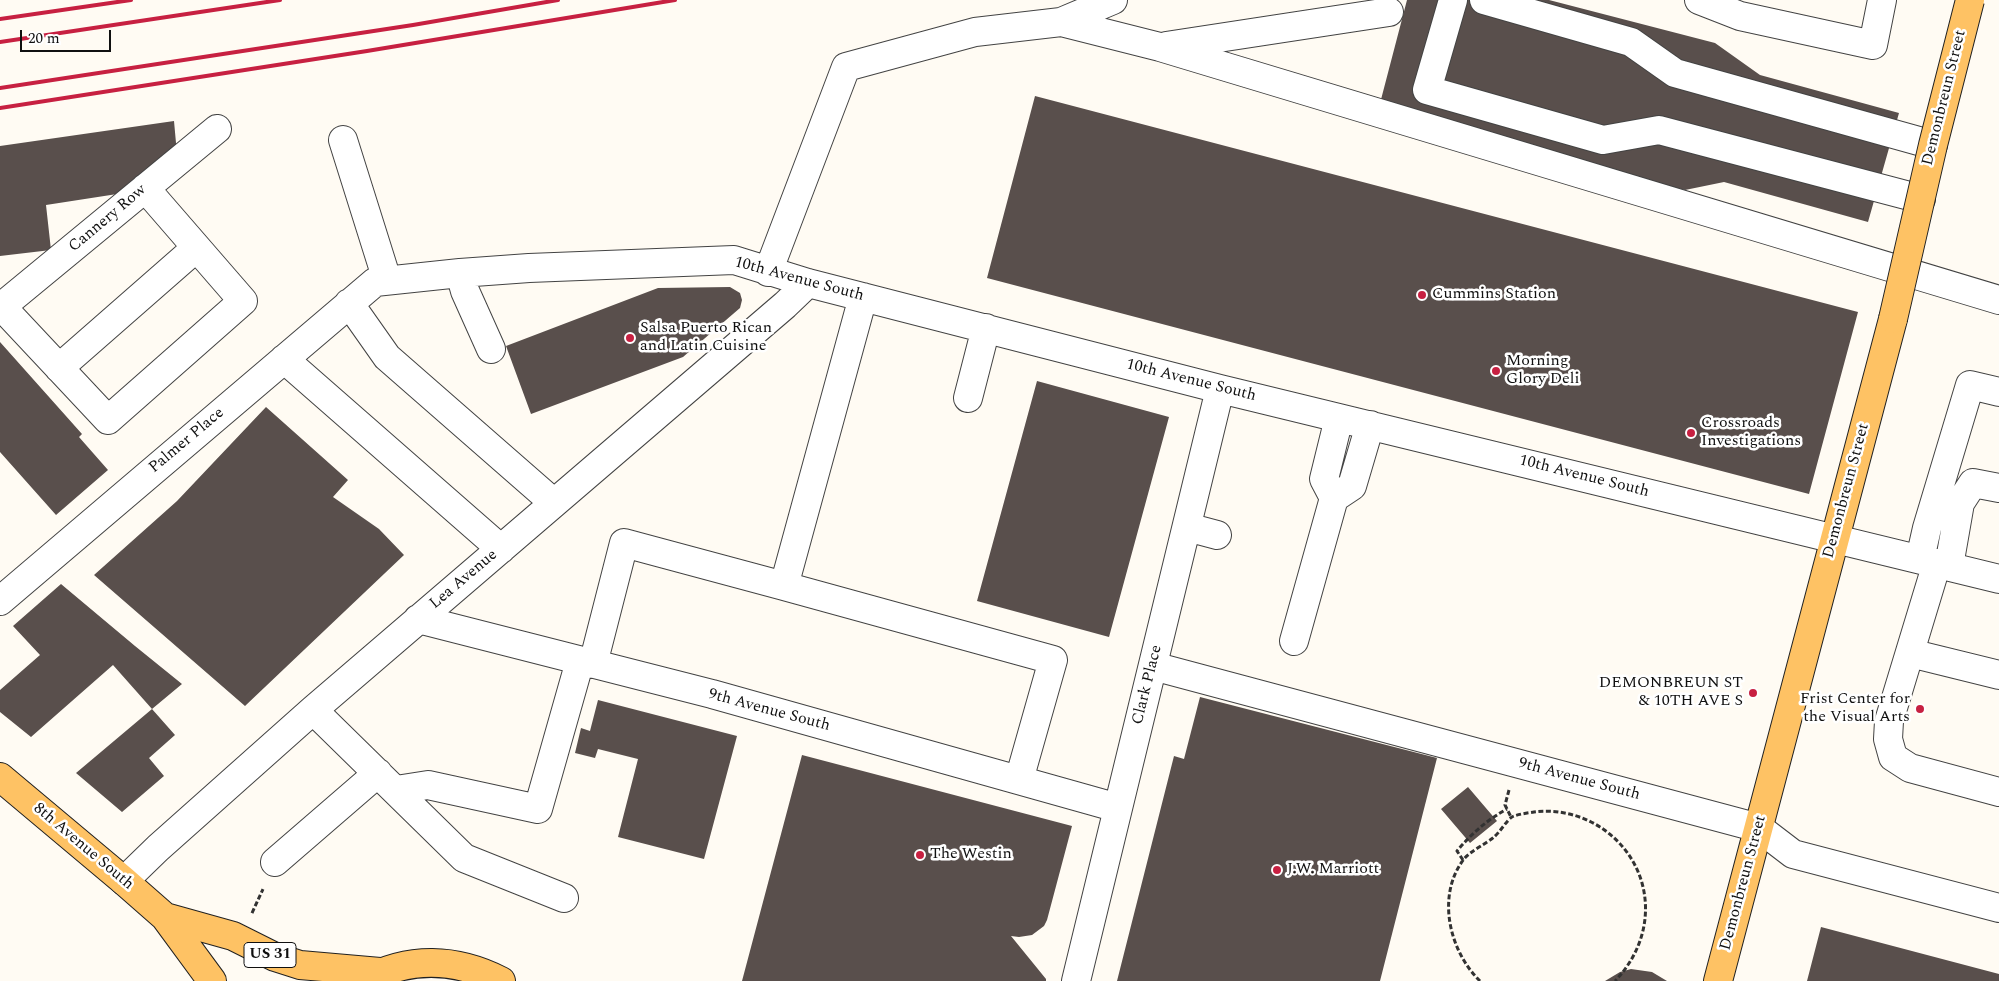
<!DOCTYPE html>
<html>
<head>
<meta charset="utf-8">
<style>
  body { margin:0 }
  #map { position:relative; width:1999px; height:981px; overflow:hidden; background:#fffbf3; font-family:Spectral,serif }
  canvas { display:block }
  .scale { position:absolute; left:20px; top:30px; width:91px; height:22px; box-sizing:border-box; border:2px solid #101010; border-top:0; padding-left:6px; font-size:15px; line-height:18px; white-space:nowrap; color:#101010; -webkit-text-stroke:4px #fff; paint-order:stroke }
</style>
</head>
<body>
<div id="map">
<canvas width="1999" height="981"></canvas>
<div class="scale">20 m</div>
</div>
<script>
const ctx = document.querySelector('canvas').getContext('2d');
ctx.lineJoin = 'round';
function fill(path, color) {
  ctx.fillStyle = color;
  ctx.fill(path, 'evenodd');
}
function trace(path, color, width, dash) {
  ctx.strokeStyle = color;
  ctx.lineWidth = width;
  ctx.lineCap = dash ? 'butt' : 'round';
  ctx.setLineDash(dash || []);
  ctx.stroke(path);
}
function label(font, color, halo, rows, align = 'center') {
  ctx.font = font + ' Spectral,serif';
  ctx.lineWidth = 5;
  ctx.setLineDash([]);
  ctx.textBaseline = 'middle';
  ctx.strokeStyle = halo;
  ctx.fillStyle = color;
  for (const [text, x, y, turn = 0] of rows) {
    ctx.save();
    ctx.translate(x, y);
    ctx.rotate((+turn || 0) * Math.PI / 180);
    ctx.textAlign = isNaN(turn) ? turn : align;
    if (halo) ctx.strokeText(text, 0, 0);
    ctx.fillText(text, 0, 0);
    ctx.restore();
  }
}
fill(new Path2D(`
  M1407 0H1549L1715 43 1760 75 1899 113 1868 222 1724 182 1685 190 1378 111Z
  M1035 96 1858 312 1809 494 987 278Z
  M174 121 177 154 130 192 46 205 51 250 0 256V146Z
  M730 287 740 293 742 300 740 308 683 357 531 414 506 346 658 288Z
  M0 342 82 434 79 437 108 470 56 515 0 452Z
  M1037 381 1169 417 1109 637 977 601Z
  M266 407 348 480 333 497 379 529 404 555 245 706 94 575 177 501Z
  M61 584 135 646 182 684 152 709 113 665 31 737 0 712V690L40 655 13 626Z
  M1200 697 1437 758 1380 981H1117L1174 756 1184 759Z
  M598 700 737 736 704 859 618 837 638 759 598 749 595 758 575 753 581 728 590 731Z
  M152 709 175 735 149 758 164 776 122 812 76 773Z
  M802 755 1072 826 1047 920 1044 926 1032 935 1019 937 1011 936 1046 979V981H742Z
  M1468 787 1497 821 1470 843 1441 809Z
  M1821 927 1999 974V981H1807Z
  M1631 969 1652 972 1667 981H1605L1620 972Z`), '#594f4c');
const minor = new Path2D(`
  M1453 0 1427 90 1603 140 1659 130 1921 199
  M1484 0 1631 42 1675 73 1933 145
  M1699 0 1740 16 1873 45 1882 0
  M1061 22 1113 0
  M1166 46 1389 12
  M343 140 387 280
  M768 272 846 67 975 32 1061 22 1160 47 1999 300
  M460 273 465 291 491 349
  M863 297 784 586 1053 660 1019 780
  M349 303 387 357 554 503
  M2 307 108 420 243 301 145 188
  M0 308 217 129
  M284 359 501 549
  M59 368 196 248
  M968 398 986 328
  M1334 498 1324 479 1339 418
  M1187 527 1217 535
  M1920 559 1927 528 1970 385 1999 392
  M1937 563 1889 721 1888 739 1893 757 1910 768 1999 792
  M1949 566 1960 503 1973 483 1999 488
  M0 601 375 282 460 273 529 268 734 260 808 283 1220 389 1999 579
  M418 619 712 694 1118 808
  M1294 641 1334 498 1352 486 1370 425
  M1910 653 1999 675
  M593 664 624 543 784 586
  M1153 666 1759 828 1793 854 1999 908
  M313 710 464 858 564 898
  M396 790 428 785 538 809 580 661
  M275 862 378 773
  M124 881 158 848 313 710 785 305 808 283
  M1076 981 1220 389`);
const major = new Path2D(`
  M0 777 124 881 165 917 212 981
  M165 917 233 936 275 957 300 965 380 972
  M364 981C409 956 456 958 501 981
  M1718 981 1893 319`);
trace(minor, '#434343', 30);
trace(major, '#212121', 30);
trace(new Path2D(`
  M1509 790 1505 805 1511 817
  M1463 860 1457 851C1471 834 1487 820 1507 809
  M252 913 263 889
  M1480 981C1449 951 1436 895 1464 859 1470 851 1486 844 1494 837 1500 832 1507 820 1512 817 1518 814 1528 813 1534 812 1583 806 1629 837 1642 883 1652 919 1640 955 1615 981`), '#323232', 3, [5, 2.5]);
trace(minor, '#fff', 28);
trace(major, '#fec264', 28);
trace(new Path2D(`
  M0 19 131 0
  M0 42 280 0
  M0 88 413 25 558 0
  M0 108 367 51 675 0`), '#c72041', 4);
const majorBridge = new Path2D(`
  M1893 319 1933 145 1970 0`);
trace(majorBridge, '#212121', 30, []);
trace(majorBridge, '#fec264', 28);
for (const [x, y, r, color] of [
  [1422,295,5,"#c72041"],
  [630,338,5,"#c72041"],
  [1496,371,5,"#c72041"],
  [1691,433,5,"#c72041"],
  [1753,693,5,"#c72041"],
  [1920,709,5,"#c72041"],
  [920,855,5,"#c72041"],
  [1277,870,5,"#c72041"]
]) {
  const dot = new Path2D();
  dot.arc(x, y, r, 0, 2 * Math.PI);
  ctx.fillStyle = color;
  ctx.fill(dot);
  trace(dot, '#fff', 2);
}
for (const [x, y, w] of [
  [270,955,52]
]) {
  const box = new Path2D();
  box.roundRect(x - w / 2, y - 12.5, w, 25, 4);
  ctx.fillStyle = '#fff';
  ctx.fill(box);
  trace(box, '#101010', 1);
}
label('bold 15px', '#101010', null, [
  ["US 31",270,955]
]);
label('16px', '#101010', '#fff', [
  ["Demonbreun Street",1945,98,-76],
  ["Cannery Row",108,219,-40],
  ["10th Avenue South",799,280,15],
  ["10th Avenue South",1191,381,14],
  ["Palmer Place",187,441,-40],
  ["10th Avenue South",1584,477,14],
  ["Demonbreun Street",1847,491,-75],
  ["Lea Avenue",464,580,-40],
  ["Clark Place",1148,685,-76],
  ["9th Avenue South",769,711,15],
  ["9th Avenue South",1579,780,15],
  ["8th Avenue South",83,847,40],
  ["Demonbreun Street",1744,883,-75]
]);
label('16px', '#101010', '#fff', [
  ["Cummins Station",1432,295],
  ["Salsa Puerto Rican",640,329],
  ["and Latin Cuisine",640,347],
  ["Morning",1506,362],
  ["Glory Deli",1506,380],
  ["Crossroads",1701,424],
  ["Investigations",1701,442],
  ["DEMONBREUN ST",1743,684,"right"],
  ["& 10TH AVE S",1743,702,"right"],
  ["Frist Center for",1910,700,"right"],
  ["the Visual Arts",1910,718,"right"],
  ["The Westin",930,855],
  ["J.W. Marriott",1287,870]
], 'left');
</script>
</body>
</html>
